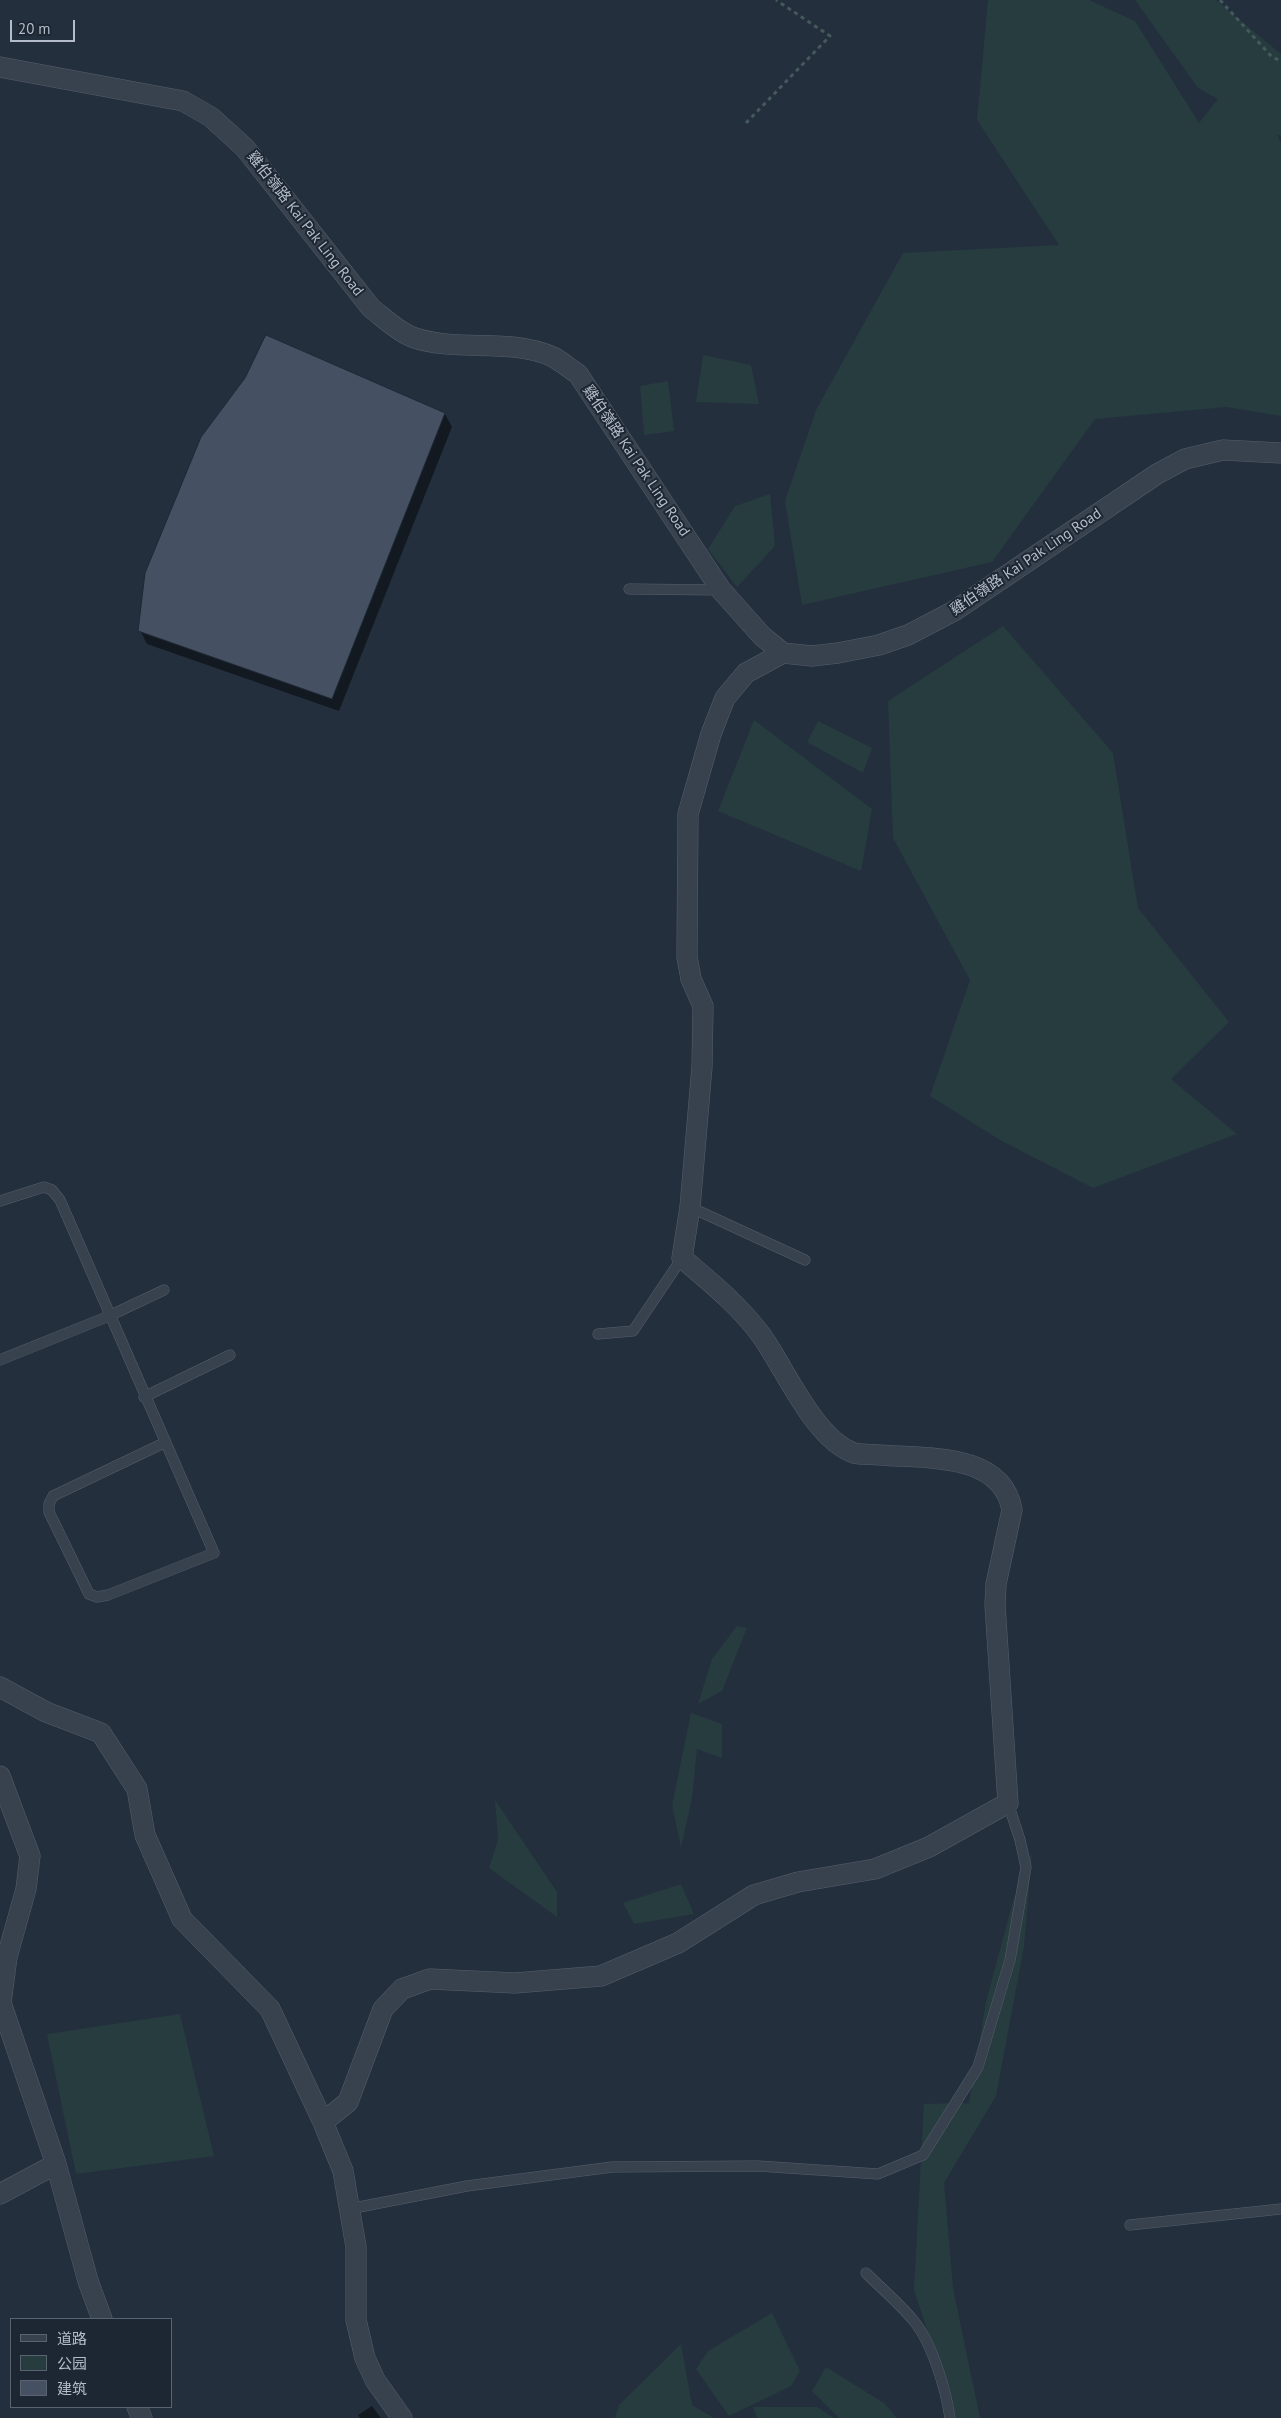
<!DOCTYPE html>
<html>
<head>
<meta charset="utf-8">
<style>
  body { margin:0 }
  #map { position:relative; width:1281px; height:2418px; overflow:hidden; background:#242f3e; font-family:"PT Sans","Noto Sans SC",sans-serif }
  canvas { display:block }
  .legend { position:absolute; left:10px; top:2318px; width:162px; height:90px; box-sizing:border-box; background:#1d2633; border:1px solid #59626f; margin:0; padding:6px 9px; list-style:none; font-size:15px; color:#b4bcc9 }
  .legend li { display:flex; align-items:center; gap:10px; height:25px }
  .legend b { width:25px; border:1px solid #59626f }
  .scale { position:absolute; left:10px; top:20px; width:65px; height:22px; box-sizing:border-box; border:2px solid #b4bcc9; border-top:0; padding-left:6px; font-size:15px; line-height:18px; white-space:nowrap; color:#b4bcc9; -webkit-text-stroke:4px #1d2633; paint-order:stroke }
</style>
</head>
<body>
<div id="map">
<canvas width="1281" height="2418"></canvas>
<ul class="legend">
<li><b style="height:6px;background:#38414e"></b>道路</li>
<li><b style="height:14px;background:#263c3f"></b>公园</li>
<li><b style="height:14px;background:#455162"></b>建筑</li>
</ul>
<div class="scale">20 m</div>
</div>
<script>
const ctx = document.querySelector('canvas').getContext('2d');
ctx.lineJoin = 'round';
function fill(path, color) {
  ctx.fillStyle = color;
  ctx.fill(path, 'evenodd');
}
function trace(path, color, width, dash) {
  ctx.strokeStyle = color;
  ctx.lineWidth = width;
  ctx.lineCap = dash ? 'butt' : 'round';
  ctx.setLineDash(dash || []);
  ctx.stroke(path);
}
function label(font, color, halo, rows, align = 'center') {
  ctx.font = font + ' "PT Sans","Noto Sans SC",sans-serif';
  ctx.lineWidth = 4;
  ctx.setLineDash([]);
  ctx.textBaseline = 'middle';
  ctx.strokeStyle = halo;
  ctx.fillStyle = color;
  for (const [text, x, y, turn = 0] of rows) {
    ctx.save();
    ctx.translate(x, y);
    ctx.rotate((+turn || 0) * Math.PI / 180);
    ctx.textAlign = isNaN(turn) ? turn : align;
    if (halo) ctx.strokeText(text, 0, 0);
    ctx.fillText(text, 0, 0);
    ctx.restore();
  }
}
fill(new Path2D(`
  M988 0H1089L1135 21 1199 123 1218 99 1198 88 1135 0H1216L1281 54V136L1277 134 1281 143V416L1226 407 1095 419 992 562 802 605 785 501 816 410 903 253 1059 245 977 120Z
  M703 355 751 365 759 404 696 402Z
  M668 381 674 431 644 435 640 386Z
  M770 494 775 546 737 587 708 549 735 506Z
  M1003 626 1113 753 1138 908 1229 1022 1171 1079 1237 1134 1093 1188 1000 1140 930 1096 970 980 893 838 888 701Z
  M754 720 872 809 861 871 718 811Z
  M818 721 872 748 863 773 807 742Z
  M737 1626 747 1628 722 1691 698 1704 712 1659Z
  M691 1713 722 1724V1758L697 1749 692 1798 681 1848 672 1805Z
  M495 1800 557 1892V1917L489 1868 498 1840Z
  M1032 1853 1024 1946 996 2096 944 2183 953 2288 980 2418H956L914 2290 924 2104 969 2103 986 2002 1013 1901Z
  M681 1884 694 1914 634 1924 623 1903Z
  M180 2014 214 2156 76 2174 47 2034Z
  M772 2313 800 2371 791 2386 729 2416 696 2369 708 2351Z
  M681 2344 692 2405 714 2418H615L619 2405Z
  M826 2367 884 2403 897 2418H839L812 2391Z
  M753 2407H817L834 2418H757Z`), '#263c3f');
fill(new Path2D(`
  M266 337 445 414 452 427 339 711 147 644 140 630 246 378Z
  M372 2406 381 2418H360L358 2415Z`), '#0007');
const building = new Path2D(`
  M266 335 445 413 332 699 138 631 145 573 201 437 245 378Z`);
fill(building, '#455162');
trace(building, '#1f2835', 1);
const service = new Path2D(`
  M629 589 721 590
  M0 1201 44 1187 52 1190 60 1200 214 1553 108 1595 97 1597 89 1594 49 1512V1504L53 1496 164 1443
  M690 1207 805 1260
  M598 1334 633 1331 682 1258
  M0 1360 109 1316 164 1290
  M144 1397 230 1355
  M349 2209 467 2186 612 2167 758 2166 878 2174 923 2155 978 2067 1010 1960 1026 1867 1020 1840 1008 1803
  M1130 2225 1281 2209
  M866 2273C882 2289 899 2303 913 2320 932 2342 946 2390 950 2418`);
const minor = new Path2D(`
  M0 67 183 101 211 117 245 148 371 308C384 318 397 331 412 337 457 353 509 337 553 357 561 361 570 369 578 374L721 590 762 636 783 653 812 656 838 653 879 645 908 635 954 611 1157 474 1185 459 1223 450 1281 453
  M0 1687 46 1712 101 1733 137 1789 145 1835 182 1919 270 2009 323 2122 343 2171 356 2247V2320L365 2358 375 2380 402 2418
  M0 1776 30 1856 26 1889 7 1957 1 2003 56 2164 88 2281 102 2319
  M323 2122 348 2102 383 2009 402 1989 430 1979 515 1983 601 1976 678 1943 754 1895 798 1882 875 1869 929 1847 1008 1803 995 1605 996 1584 1012 1510C1002 1452 926 1459 881 1455 873 1454 862 1455 854 1453 814 1439 785 1368 761 1335 739 1305 710 1282 682 1258L690 1207 702 1067 703 1006 691 979 687 957 688 814 711 734 725 698 746 673 783 653
  M0 2194 56 2164
  M137 2407 142 2418`);
trace(service, '#565f6c', 11);
trace(minor, '#565f6c', 21);
trace(new Path2D(`
  M1220 0 1272 57 1281 61
  M746 123 830 36 776 0`), '#44595c', 3, [4, 4]);
trace(service, '#38414e', 10);
trace(minor, '#38414e', 20);
label('15px', '#b4bcc9', '#1d2633', [
  ["雞伯嶺路 Kai Pak Ling Road",305,224,52],
  ["雞伯嶺路 Kai Pak Ling Road",636,461,56],
  ["雞伯嶺路 Kai Pak Ling Road",1026,562,-34]
]);
</script>
</body>
</html>
